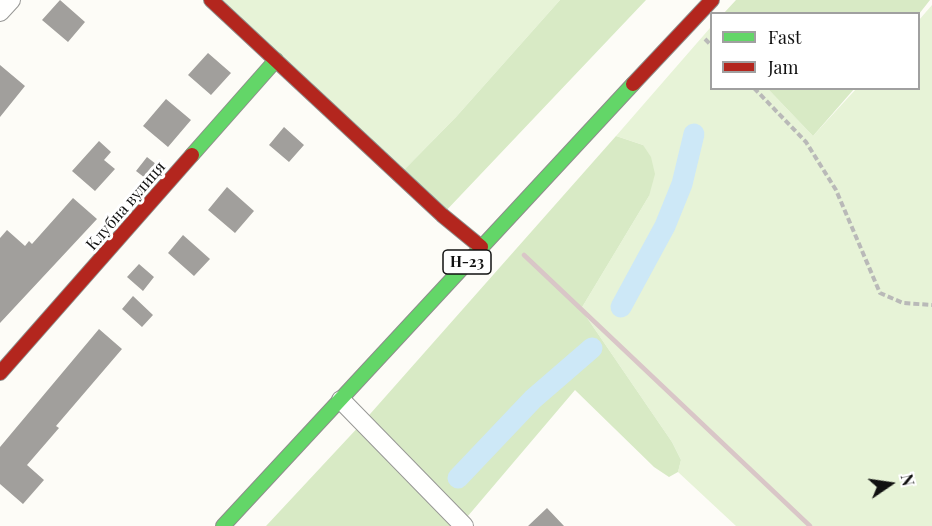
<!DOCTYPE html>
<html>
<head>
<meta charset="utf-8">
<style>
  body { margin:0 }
  #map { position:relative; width:932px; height:526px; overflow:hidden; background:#fdfcf7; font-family:"Playfair Display",serif }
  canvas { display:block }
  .legend { position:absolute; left:710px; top:12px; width:210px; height:78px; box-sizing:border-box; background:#fff; border:2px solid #a0a0a0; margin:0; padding:8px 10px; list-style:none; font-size:18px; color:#111 }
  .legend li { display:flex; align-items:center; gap:12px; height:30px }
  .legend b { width:30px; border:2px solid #a0a0a0 }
  .north { position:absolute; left:860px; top:454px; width:60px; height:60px; -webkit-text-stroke:4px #fff; paint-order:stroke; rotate:77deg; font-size:16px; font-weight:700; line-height:24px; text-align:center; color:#111 }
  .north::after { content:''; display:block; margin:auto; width:21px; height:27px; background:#111; clip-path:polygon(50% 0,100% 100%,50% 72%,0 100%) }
</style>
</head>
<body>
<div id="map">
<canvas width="932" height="526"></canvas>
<ul class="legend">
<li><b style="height:8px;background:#63d668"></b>Fast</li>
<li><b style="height:8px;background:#b3261e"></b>Jam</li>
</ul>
<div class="north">N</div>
</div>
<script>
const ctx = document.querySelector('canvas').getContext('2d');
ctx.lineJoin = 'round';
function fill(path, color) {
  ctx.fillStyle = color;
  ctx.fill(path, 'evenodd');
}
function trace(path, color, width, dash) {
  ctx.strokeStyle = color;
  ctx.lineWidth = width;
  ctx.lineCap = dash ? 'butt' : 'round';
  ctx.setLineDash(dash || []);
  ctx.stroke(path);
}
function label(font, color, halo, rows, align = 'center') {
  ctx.font = font + ' "Playfair Display",serif';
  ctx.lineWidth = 6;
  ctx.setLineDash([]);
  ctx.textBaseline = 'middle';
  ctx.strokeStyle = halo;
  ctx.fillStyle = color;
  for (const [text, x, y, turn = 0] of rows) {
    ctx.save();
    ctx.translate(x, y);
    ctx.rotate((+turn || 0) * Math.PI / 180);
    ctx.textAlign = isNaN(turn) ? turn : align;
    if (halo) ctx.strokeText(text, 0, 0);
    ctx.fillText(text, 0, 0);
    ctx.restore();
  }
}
fill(new Path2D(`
  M211 0H560L456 117 399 175Z
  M932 5V526H736L678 472 681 460 672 442 581 309 649 196 643 145 616 136 710 28 712 88 768 89 813 136 856 89 918 88 919 20Z`), '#e7f3d7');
fill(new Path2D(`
  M560 0H646L442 215 399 175 456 117Z
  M736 0H930L919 14 724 13Z
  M768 89H854L813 136Z
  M616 136 643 145 651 157 655 174 649 196 581 309 672 442 681 460 678 472 669 477 654 467 575 390 462 523 464 526H266L363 422Z`), '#d8eac5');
trace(new Path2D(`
  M621 307 665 226 682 184 694 134
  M458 478 533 399 592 348`), '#cde8f7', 21);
fill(new Path2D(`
  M60 0 85 22 68 42 42 20Z
  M208 53 231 73 211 95 188 75Z
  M0 65 25 86 0 117Z
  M166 99 191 120 168 147 143 126Z
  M284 127 304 145 289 162 269 145Z
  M99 141 111 152 104 160 115 169 95 191 72 171Z
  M147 157 161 168 149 181 136 171Z
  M227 187 254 211 235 233 208 210Z
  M73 198 97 219 0 323V238L7 230 25 246 29 241 32 244Z
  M183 235 210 259 194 276 168 253Z
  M139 264 154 277 143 291 127 277Z
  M133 296 153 315 142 327 122 309Z
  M99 329 122 349 56 426 59 428 27 465 44 480 23 504 0 484V447Z
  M547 508 564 526H528Z`), '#a19f9c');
const street = new Path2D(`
  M0 12 11 0
  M341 400 464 526`);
const fast = new Path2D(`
  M192 155 276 60
  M223 526 633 84`);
const jam = new Path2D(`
  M211 0 442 215 481 247
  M633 84 712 0
  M0 373 192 155`);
trace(street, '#979795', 20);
trace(fast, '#8e8d8b', 16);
trace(jam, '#8e8d8b', 16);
trace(new Path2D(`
  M705 39 712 46
  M754 88 806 142 836 190 880 293 903 303 932 305`), '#b9b9b8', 4, [6, 3]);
trace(street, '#fffffe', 18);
trace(fast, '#63d668', 14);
trace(jam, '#b3261e', 14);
trace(new Path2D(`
  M524 255 810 526`), '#d9c6c7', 4.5);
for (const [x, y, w] of [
  [467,262,48]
]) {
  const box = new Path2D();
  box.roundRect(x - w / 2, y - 12, w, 24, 4.5);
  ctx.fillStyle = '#fff';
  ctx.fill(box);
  trace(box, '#111', 1.5);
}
label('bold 15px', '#111', null, [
  ["Н-23",467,262]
]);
label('16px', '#111', '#fff', [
  ["Клубна вулиця",126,206,-49]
]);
</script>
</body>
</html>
